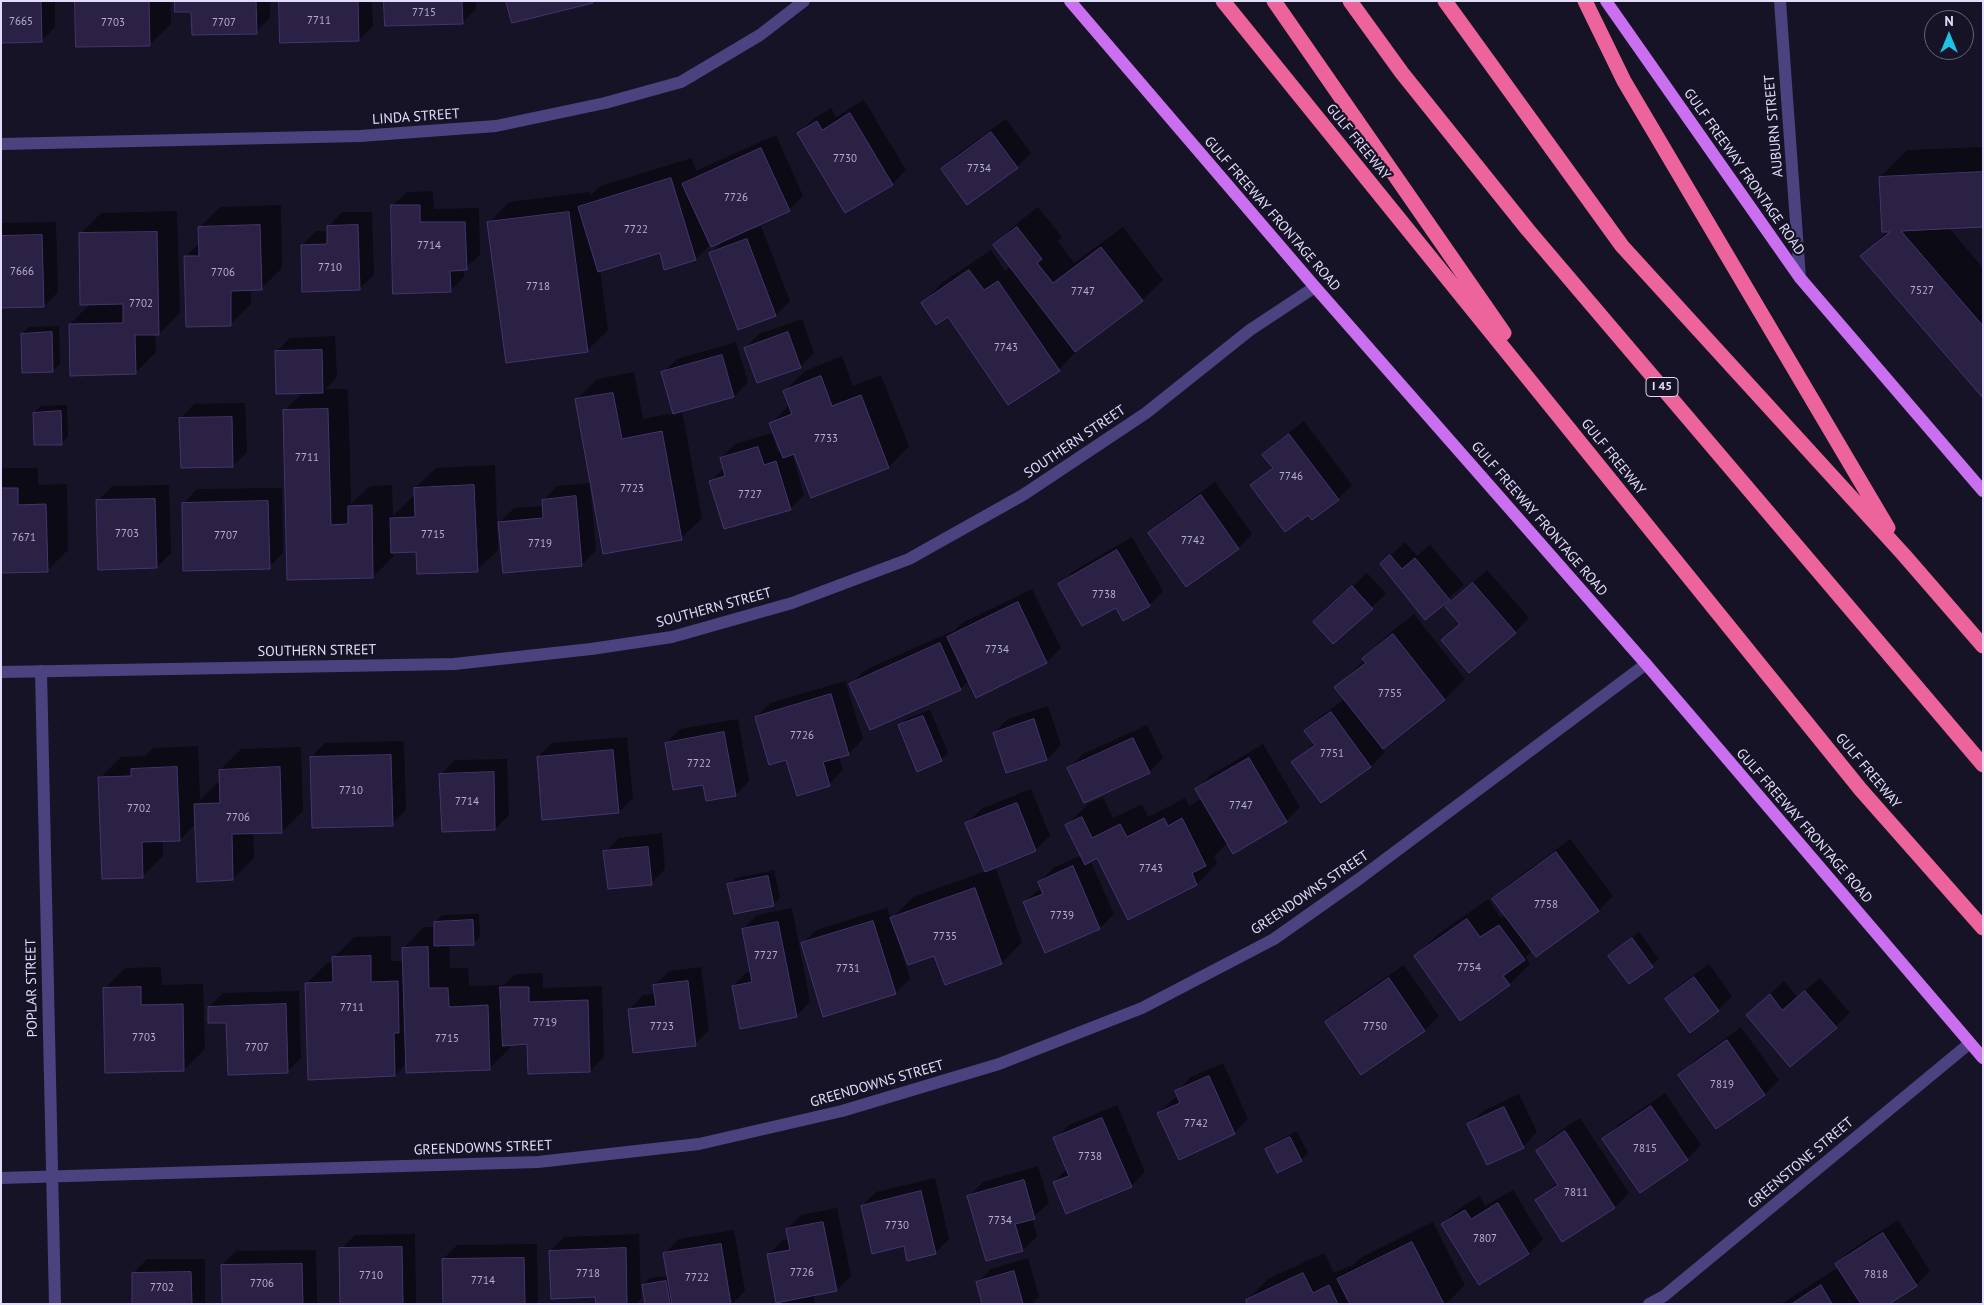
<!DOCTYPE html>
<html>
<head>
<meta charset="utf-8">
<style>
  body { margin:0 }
  #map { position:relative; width:1984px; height:1305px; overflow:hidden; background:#171326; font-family:"PT Sans",sans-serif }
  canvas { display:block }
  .frame { position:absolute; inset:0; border:2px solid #e2dcfb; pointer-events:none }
  .north { position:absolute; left:1924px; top:10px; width:50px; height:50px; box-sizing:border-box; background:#171326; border:1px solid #68637b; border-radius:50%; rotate:0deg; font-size:14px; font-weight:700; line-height:20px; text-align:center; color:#e2dcfb }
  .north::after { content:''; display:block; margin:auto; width:18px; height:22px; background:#1dc2e5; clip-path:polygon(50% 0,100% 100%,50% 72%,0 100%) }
</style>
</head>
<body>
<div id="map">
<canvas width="1984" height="1305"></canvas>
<div class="frame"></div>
<div class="north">N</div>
</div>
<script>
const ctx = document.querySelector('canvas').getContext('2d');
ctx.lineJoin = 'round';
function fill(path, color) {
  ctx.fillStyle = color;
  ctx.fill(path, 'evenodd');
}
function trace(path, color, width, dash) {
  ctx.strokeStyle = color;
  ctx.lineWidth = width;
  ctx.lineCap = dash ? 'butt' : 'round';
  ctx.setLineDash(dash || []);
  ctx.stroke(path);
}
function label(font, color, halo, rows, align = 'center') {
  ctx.font = font + ' "PT Sans",sans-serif';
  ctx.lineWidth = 4.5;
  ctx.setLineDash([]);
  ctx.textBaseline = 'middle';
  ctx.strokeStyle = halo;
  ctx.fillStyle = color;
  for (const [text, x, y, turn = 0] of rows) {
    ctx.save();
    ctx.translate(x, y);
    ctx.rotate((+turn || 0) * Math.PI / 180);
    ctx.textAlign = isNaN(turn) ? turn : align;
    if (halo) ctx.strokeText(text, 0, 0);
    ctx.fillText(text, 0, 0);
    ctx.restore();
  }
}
fill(new Path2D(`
  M1 1H55V27L41 41Z
  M77 1H170L171 24 150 44Z
  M176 1H270V18L256 32Z
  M280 1H372L373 26 359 40Z
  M386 1H476V9L462 23Z
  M864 100 906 170 892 184 799 133 813 119 831 108 836 117Z
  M1006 119 1031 153 1017 167 942 169 956 155Z
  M776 135 803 196 789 210 753 227V229L761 226 790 301 776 315 738 328 710 254 725 239 711 244 696 259 660 252 600 270 608 330 587 351 489 223 509 202 590 192V196L600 186 692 158 696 171Z
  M1983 147V226L1948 227 1983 268V397L1862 257 1888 230 1880 177 1907 150Z
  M433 191 434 209 479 208 480 255 464 269V277L450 291 392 206 407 192Z
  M281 205 282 268 261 289H251V304L231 324 185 257 200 242 199 228 220 207Z
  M1038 207 1062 237 1058 241 1074 263 1123 227 1163 280 1142 300 1079 348 1059 370 923 303 943 282 991 250 1005 271 1011 266 995 245 1016 224Z
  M177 211 180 313 159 334H155L156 352 135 373 70 324 91 303 80 234 101 213Z
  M342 212H372L374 275 359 289 302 245 316 231H328V227Z
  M56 222 58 292 44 306 1 307V223Z
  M802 319 814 353 800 367 745 348 759 334Z
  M59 326 60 364 53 371 22 334 29 327Z
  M335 336 337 377 325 389H348L351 504 370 486 392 485 393 516 412 497H415V488L436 468 495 465 498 550 477 570 417 551 393 552 394 556 373 577 288 579 284 411 303 392 276 352 290 338Z
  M736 342 748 382 734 396 682 411 702 518 681 538 576 400 597 379 634 372 643 419 674 413 663 373 677 359Z
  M842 356 853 386 881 375 909 446 889 467 812 497 795 452 792 453 804 495 790 509 711 481 724 468 721 458 735 444 772 433 778 452 781 450 771 424 789 405 784 392 805 371Z
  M245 403 247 452 233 466 180 419 194 404Z
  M67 405 68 437 61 444 34 413 41 406Z
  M1304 421 1352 485 1338 499 1308 513 1252 485 1273 466 1264 455 1278 441Z
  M1 468H38V485L67 484 68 550 48 570 1 572Z
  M1215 482 1252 534 1238 548 1149 534 1163 520Z
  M590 483 596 550 582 564 500 522 514 508 544 506 543 501 557 486Z
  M169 485 171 553 157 567 98 501 112 486Z
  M282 488 283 553 269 567 183 504 197 489Z
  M1132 537 1163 591 1149 605 1116 606 1059 585 1074 571Z
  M1405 542 1417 556 1430 545 1464 585 1426 618 1382 564Z
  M1487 570 1529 618 1515 632 1443 640 1461 623 1446 607Z
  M1367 573 1386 594 1333 642 1329 608Z
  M1032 589 1061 648 1047 662 969 680 960 689 851 684 865 670 955 630 962 623Z
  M1414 614 1465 679 1444 700 1382 748 1385 752 1371 766 1321 801 1293 763 1314 743 1306 731 1320 717 1345 699 1336 687 1365 660 1363 659 1384 638Z
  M845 681 863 739 849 753 839 756 843 770 829 784 787 758 756 717 770 703Z
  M1048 706 1061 745 1047 759 994 733 1008 719Z
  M930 710 948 753 941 760 899 726 906 719Z
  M738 719 749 781 735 795 666 743 680 729Z
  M1147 725 1163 758 1149 772 1069 768 1083 754Z
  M627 737 633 798 619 812 538 757 552 743Z
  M404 741 406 810 392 824 311 757 325 743Z
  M1263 744 1300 807 1286 821 1228 842 1214 856 1217 863 1197 884 1128 918 1098 857 1090 860 1114 914 1100 928 1046 952 1024 902 1042 887 1039 882 1053 868 1082 855 1067 825 1088 804 1103 797 1113 818 1142 804 1148 817 1185 798 1189 806 1202 799 1197 789 1211 775Z
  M198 746 200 800 217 783H221L220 770 241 749 301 747 303 811 282 832H253L254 858 233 879 196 823 180 840H163V856L142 877 100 778 121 757 145 756 153 748Z
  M507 759 509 815 495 829 441 774 455 760Z
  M1031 789 1050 836 1035 850 995 866 1022 942 1002 963 935 955 899 937 897 938 910 979 895 993 802 944 816 930 887 908 891 919 913 897 986 871 967 823 981 809Z
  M662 833 665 869 651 883 605 852 619 838Z
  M1570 839 1613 896 1599 910 1536 956 1532 951 1526 957 1530 964 1510 984 1416 956 1437 935 1488 899 1501 918 1506 915 1494 899 1508 885Z
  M774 870 780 898 773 905 729 884 736 878Z
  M792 908 810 1002 796 1016 733 986 747 972H752L743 929 757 915Z
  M479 914 480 937 473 943 449 944 450 968H468L469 986 504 985 516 974 543 973V988L602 986 604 1057 590 1071 528 1043 510 1044V1048L489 1069 407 1063 395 1075 307 983 327 963 334 962V958L354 937 391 936V961H404V948L424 927H435V922L442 915Z
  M1639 932 1659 959 1629 982 1610 956Z
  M1709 964 1732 996 1718 1010 1690 1031 1666 999 1680 985Z
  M1404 965 1439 1016 1425 1030 1361 1074 1326 1023 1340 1009Z
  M161 967 162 985 203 984 205 1049 184 1070 104 989 125 968Z
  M701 967 709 1030 695 1044 629 1010 643 995 656 994 655 985 669 971Z
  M1820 978 1850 1013 1790 1066 1748 1015 1784 981 1797 997Z
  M299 991 301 1058 287 1072 209 1007 223 993Z
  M1741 1027 1779 1080 1765 1094 1716 1128 1680 1075 1694 1061Z
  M1223 1063 1248 1119 1234 1133 1159 1113 1173 1099 1179 1096 1177 1091 1191 1077Z
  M1665 1093 1701 1145 1687 1159 1640 1191 1604 1139 1618 1125Z
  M1519 1094 1537 1132 1523 1147 1488 1164 1469 1125 1483 1111Z
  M1117 1105 1145 1172 1131 1186 1054 1182 1067 1169 1055 1139 1069 1125Z
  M1580 1118 1629 1193 1615 1207 1537 1201 1558 1182 1537 1151 1551 1137Z
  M1297 1131 1308 1153 1301 1160 1266 1150 1273 1143Z
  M1038 1166 1049 1203 1032 1218 1037 1236 1023 1250 987 1260 969 1196 983 1182Z
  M935 1178 949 1239 935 1253 862 1206 876 1192Z
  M1513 1190 1543 1239 1529 1253 1479 1283 1443 1224 1457 1210 1480 1196 1485 1206Z
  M837 1208 851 1276 837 1290 813 1294 815 1304H772L777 1303 768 1255 782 1241 789 1239 787 1229 801 1215Z
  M1898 1220 1930 1271 1916 1285 1887 1304H1781L1839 1267 1836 1264 1851 1250Z
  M1433 1222 1465 1285 1446 1304H1249L1247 1300 1268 1279 1324 1253 1334 1273 1350 1266 1351 1267 1360 1258Z
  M734 1230 745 1291 732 1304H673V1302L671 1304H646L643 1285 650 1278 668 1276 665 1253 679 1239Z
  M415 1234 416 1304H341V1249L355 1235Z
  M639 1234 641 1298 636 1304H597V1296L550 1251 564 1237Z
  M537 1244 538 1304H444L443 1259 457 1245Z
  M316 1250 317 1304H223L222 1265 236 1251Z
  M1028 1258 1039 1297 1032 1304H983L977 1283 991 1269Z
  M147 1259H205V1304H134L133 1273Z`), '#0007');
const building = new Path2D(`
  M1 1H41L42 42 1 43Z
  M75 1H149L150 46 76 47Z
  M175 1H256L257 34 192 35 191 12H175Z
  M279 1H358L359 41 280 43Z
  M384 1H462L463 24 385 26Z
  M506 1H592L593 3 512 23Z
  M850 113 893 185 845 213 797 133 817 121 822 130Z
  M991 132 1018 168 967 205 941 169Z
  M761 148 790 211 711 247 682 184Z
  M1983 172V227L1901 231 1983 326V398L1860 256 1890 232H1882L1879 177Z
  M671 178 696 260 664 270 660 253 598 272 578 207Z
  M391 205H420V222H465L467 270 450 271 451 292 393 294Z
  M569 212 588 352 506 363 487 222Z
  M260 225 262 290 231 291V326L186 327 184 256H199L198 227Z
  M358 225 360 290 302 292 301 245 327 244V226Z
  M1017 227 1042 259 1037 263 1053 283 1101 247 1143 301 1075 352 993 245Z
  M157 232 159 335H135L136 374 70 376 69 324 123 323V304L80 305 79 233Z
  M42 235 44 307 1 308V236Z
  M747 239 776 316 738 330 709 253Z
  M969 270 984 290 998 281 1060 371 1008 405 948 317 936 325 921 303Z
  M52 332 53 372 22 373 21 334Z
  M788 332 801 368 757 383 744 348Z
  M322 350 323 393 276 394 275 351Z
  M722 355 734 397 673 414 661 372Z
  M821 376 832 406 861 395 889 468 811 498 794 454 783 458 769 423 792 414 783 391Z
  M613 393 622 439 662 431 682 540 603 554 575 399Z
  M328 409 331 525 348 524V506L372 505 373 578 287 580 283 410Z
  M61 411 62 445H34L33 413Z
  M232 417 233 467 181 468 179 418Z
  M1289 434 1339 500 1312 520 1308 515 1285 532 1250 485 1273 468 1262 455Z
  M758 447 764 465 776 461 791 510 724 529 709 481 725 476 720 458Z
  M474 485 478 572 417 574 416 552 391 553 390 518 415 517 414 488Z
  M1 488H18V505L46 504 48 572 1 573Z
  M1201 495 1239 549 1186 587 1148 533Z
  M576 496 582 566 503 573 498 522 543 518 542 500Z
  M155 499 157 568 98 570 96 500Z
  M268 501 270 569 183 571 182 503Z
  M1117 550 1150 606 1123 621 1116 608 1082 626 1058 584Z
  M1390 555 1402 569 1415 558 1450 600 1425 620 1380 564Z
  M1473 583 1516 633 1469 673 1441 640 1460 624 1445 607Z
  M1352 586 1373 609 1333 644 1313 622Z
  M1018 602 1047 663 976 698 947 637Z
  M1393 634 1445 700 1383 749 1334 687 1366 663 1362 659Z
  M940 643 961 690 870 730 849 684Z
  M831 694 849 755 823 762 830 786 797 796 786 760 769 765 755 717Z
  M1331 712 1371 767 1321 803 1291 762 1315 745 1304 731Z
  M923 716 942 761 917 772 898 725Z
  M1034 719 1047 760 1006 773 993 733Z
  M724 732 736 796 706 801 703 785 673 790 665 743Z
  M1133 738 1150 773 1084 803 1067 768Z
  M613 750 619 813 542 820 537 757Z
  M391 755 393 826 312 828 310 757Z
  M1249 758 1287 822 1233 854 1195 789Z
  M177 767 180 841 142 842 143 878 102 879 98 777 131 776V769Z
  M280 767 282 833 232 834 233 880 197 882 194 804 220 803 219 770Z
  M494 772 495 830 442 832 439 774Z
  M1017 803 1036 851 985 872 965 823Z
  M1082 817 1092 838 1120 824 1127 837 1164 818 1168 826 1182 818 1206 866 1192 873 1197 885 1128 920 1097 858 1085 865 1065 825Z
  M648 847 652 885 608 889 603 851Z
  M1556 852 1599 911 1536 957 1492 899Z
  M1073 866 1100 929 1045 953 1023 902 1043 894 1038 882Z
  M768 876 774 906 734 914 727 884Z
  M975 888 1002 964 945 985 934 956 908 965 890 918Z
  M1467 919 1480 937 1499 925 1525 960 1503 976 1510 985 1460 1021 1414 956Z
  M473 920 474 945 434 946V922Z
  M873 921 896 994 823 1017 801 943Z
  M778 922 797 1017 740 1029 732 986 752 982 742 929Z
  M1632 938 1653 967 1629 984 1608 956Z
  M428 947 429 988H448L449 1007 488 1005 490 1070 406 1073 402 948Z
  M371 956V982L398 981 399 1033H394L395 1076 308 1080 305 983 333 982 332 957Z
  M1694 977 1719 1011 1690 1033 1665 999Z
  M1389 978 1425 1031 1361 1075 1325 1022Z
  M688 981 696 1046 633 1053 628 1009 656 1006 653 985Z
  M141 987V1005L183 1004 184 1071 105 1073 103 988Z
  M500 987H529V1002L588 1000 590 1072 528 1074 527 1044 503 1046Z
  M1805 991 1837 1028 1790 1067 1746 1015 1770 994 1782 1010Z
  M286 1004 288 1073 228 1075 226 1023H208V1007Z
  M1727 1040 1765 1095 1716 1129 1678 1075Z
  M1209 1076 1235 1134 1179 1160 1157 1113 1180 1103 1175 1091Z
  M1651 1106 1688 1160 1640 1193 1602 1139Z
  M1504 1107 1524 1148 1487 1165 1467 1124Z
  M1102 1118 1132 1187 1066 1214 1053 1182 1069 1176 1053 1138Z
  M1565 1131 1615 1208 1562 1242 1535 1200 1558 1185 1536 1151Z
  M1290 1137 1302 1161 1277 1173 1265 1149Z
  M1024 1180 1035 1219 1015 1224 1023 1251 986 1261 967 1196Z
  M921 1191 936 1254 907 1261 904 1246 872 1254 861 1206Z
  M1498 1203 1529 1254 1479 1285 1441 1224 1465 1210 1471 1219Z
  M823 1222 837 1291 776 1303 767 1254 790 1250 786 1229Z
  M1883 1233 1917 1286 1889 1304H1861L1835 1264Z
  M1412 1242 1444 1304H1350L1337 1279Z
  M721 1244 731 1304H672L663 1253Z
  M402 1247 403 1304H340L339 1248Z
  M626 1248 627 1304H596L595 1297 551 1299 549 1251Z
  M524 1258 525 1304H443L442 1259Z
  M302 1264 303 1304H222L221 1265Z
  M1014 1271 1023 1304H982L976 1282Z
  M191 1272 192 1304H132V1273Z
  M1303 1273 1313 1293 1329 1285 1338 1304H1247L1246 1300Z
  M666 1281 670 1304H645L642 1285Z
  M1821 1285 1832 1304H1792Z`);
fill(building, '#2b2145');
trace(building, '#45356e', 1);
trace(new Path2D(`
  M1780 1 1800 278
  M1 144 360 136 496 126 605 103 681 82 760 35 804 1
  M41 671 55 1304
  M1 672 454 664 591 649 672 637 792 603 909 559 1023 495 1146 413 1250 330 1315 287
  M1 1178 538 1162 699 1144 842 1111 999 1064 1142 1008 1274 939 1359 879 1646 664
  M1649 1304 1664 1296 1970 1043`), '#4a4380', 12);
trace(new Path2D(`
  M1070 1 1315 287 1646 664 1983 1058
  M1606 1 1800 278 1983 491`), '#c96fef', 12);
trace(new Path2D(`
  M1223 1 1861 790 1983 928
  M1274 1 1504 333
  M1350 1 1402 73 1528 230 1983 765
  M1445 1 1622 246 1904 555 1983 646
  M1585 1 1624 81 1888 528`), '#ed649c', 15);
label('11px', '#b4adce', null, [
  ["7715",424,13],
  ["7711",319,21],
  ["7665",21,22],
  ["7703",113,23],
  ["7707",224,23],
  ["7730",845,159],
  ["7734",979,169],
  ["7726",736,198],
  ["7722",636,230],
  ["7714",429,246],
  ["7710",330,268],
  ["7666",22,272],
  ["7706",223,273],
  ["7718",538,287],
  ["7527",1922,291],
  ["7747",1083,292],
  ["7702",141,304],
  ["7743",1006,348],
  ["7733",826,439],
  ["7711",307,458],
  ["7746",1291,477],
  ["7723",632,489],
  ["7727",750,495],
  ["7703",127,534],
  ["7715",433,535],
  ["7707",226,536],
  ["7671",24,538],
  ["7742",1193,541],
  ["7719",540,544],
  ["7738",1104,595],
  ["7734",997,650],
  ["7755",1390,694],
  ["7726",802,736],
  ["7751",1332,754],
  ["7722",699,764],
  ["7710",351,791],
  ["7714",467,802],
  ["7747",1241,806],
  ["7702",139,809],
  ["7706",238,818],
  ["7743",1151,869],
  ["7758",1546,905],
  ["7739",1062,916],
  ["7735",945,937],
  ["7727",766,956],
  ["7754",1469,968],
  ["7731",848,969],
  ["7711",352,1008],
  ["7719",545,1023],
  ["7723",662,1027],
  ["7750",1375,1027],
  ["7703",144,1038],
  ["7715",447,1039],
  ["7707",257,1048],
  ["7819",1722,1085],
  ["7742",1196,1124],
  ["7815",1645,1149],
  ["7738",1090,1157],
  ["7811",1576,1193],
  ["7734",1000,1221],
  ["7730",897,1226],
  ["7807",1485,1239],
  ["7726",802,1273],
  ["7718",588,1274],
  ["7818",1876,1275],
  ["7710",371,1276],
  ["7722",697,1278],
  ["7714",483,1281],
  ["7706",262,1284],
  ["7702",162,1288]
]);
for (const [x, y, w] of [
  [1662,387,32]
]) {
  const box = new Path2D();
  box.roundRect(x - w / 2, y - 9.5, w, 19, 4);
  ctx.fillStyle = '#171326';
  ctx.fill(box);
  trace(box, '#e2dcfb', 1);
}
label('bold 12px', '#e2dcfb', null, [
  ["I 45",1662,387]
]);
label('14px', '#e2dcfb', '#171326', [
  ["LINDA STREET",416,117,-4],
  ["AUBURN STREET",1774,126,-95],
  ["GULF FREEWAY",1358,142,51],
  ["GULF FREEWAY FRONTAGE ROAD",1744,172,55],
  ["GULF FREEWAY FRONTAGE ROAD",1272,214,49],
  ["SOUTHERN STREET",1075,442,-34],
  ["GULF FREEWAY",1613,457,51],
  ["GULF FREEWAY FRONTAGE ROAD",1539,519,49],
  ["SOUTHERN STREET",714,608,-15],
  ["SOUTHERN STREET",317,651,-1],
  ["GULF FREEWAY",1868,771,50],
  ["GULF FREEWAY FRONTAGE ROAD",1804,826,49],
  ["GREENDOWNS STREET",1310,893,-34],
  ["POPLAR STREET",32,988,-91],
  ["GREENDOWNS STREET",877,1084,-16],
  ["GREENDOWNS STREET",483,1148,-2],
  ["GREENSTONE STREET",1801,1163,-40]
]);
</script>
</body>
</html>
